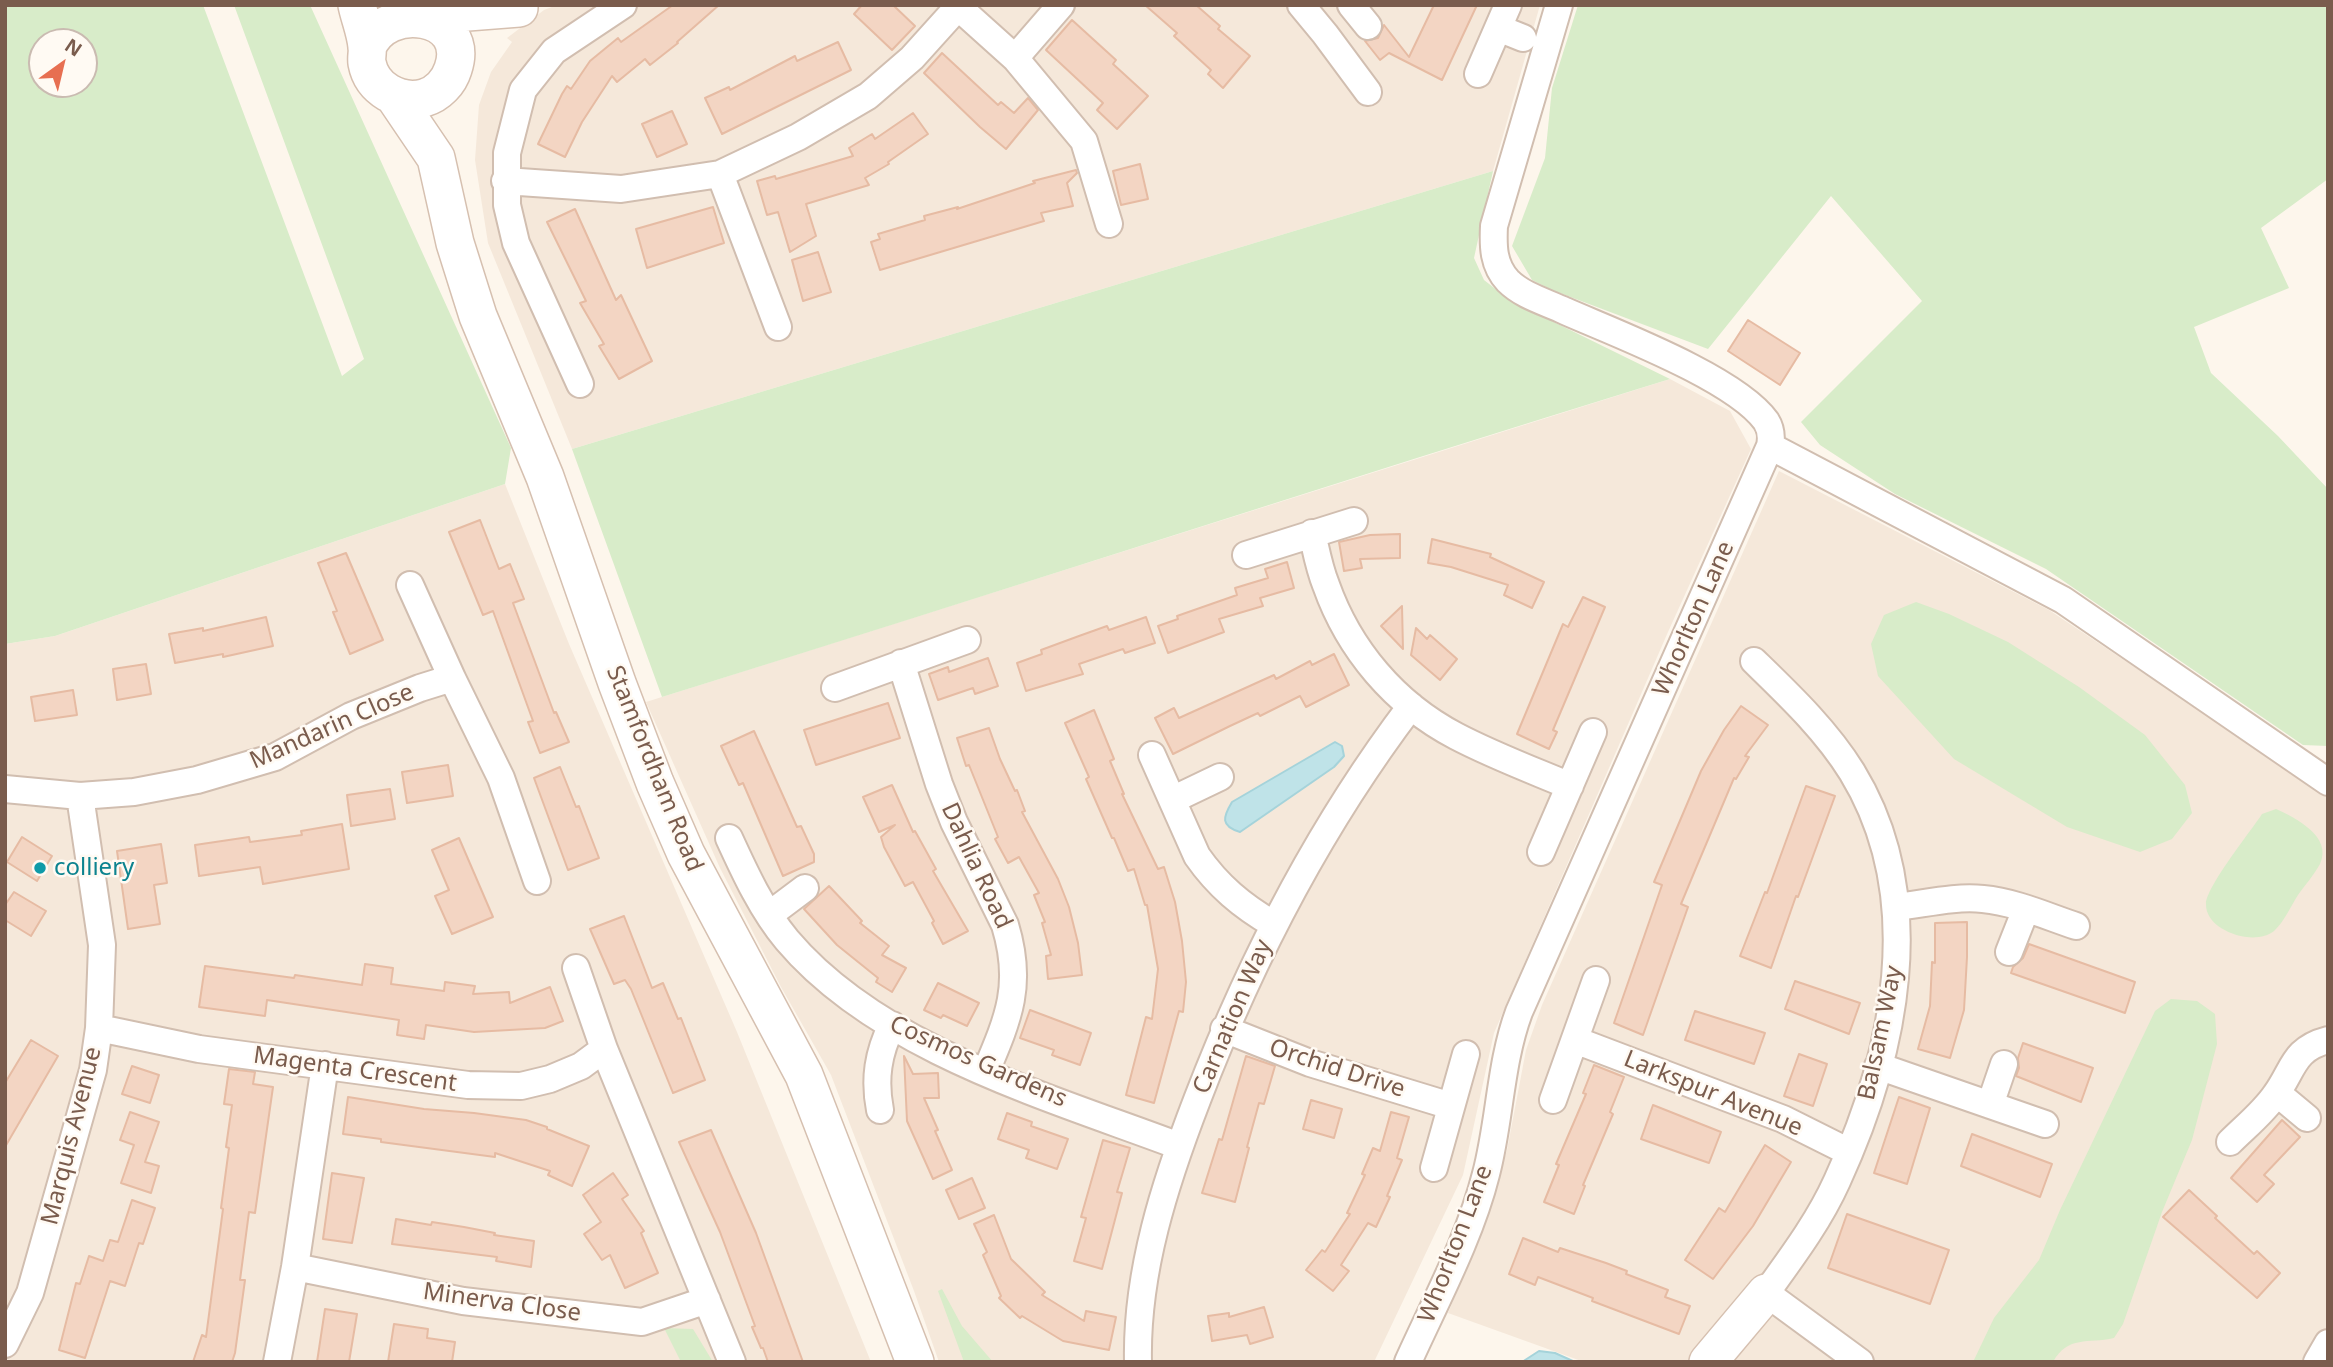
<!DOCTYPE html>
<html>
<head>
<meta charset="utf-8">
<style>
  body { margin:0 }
  #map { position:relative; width:2333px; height:1367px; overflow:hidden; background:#fdf6ec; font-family:"Noto Sans",sans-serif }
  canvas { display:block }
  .frame { position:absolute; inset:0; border:7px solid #7a5c4d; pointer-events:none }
  .north { position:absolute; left:28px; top:28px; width:70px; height:70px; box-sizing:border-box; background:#fffaf3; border:2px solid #cabbb1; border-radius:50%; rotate:34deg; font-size:19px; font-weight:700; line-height:28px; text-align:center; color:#7a5c4d }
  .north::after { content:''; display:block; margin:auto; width:24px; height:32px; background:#e76f51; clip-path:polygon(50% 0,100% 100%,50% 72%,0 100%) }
</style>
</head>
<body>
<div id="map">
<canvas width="2333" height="1367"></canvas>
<div class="frame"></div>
<div class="north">N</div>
</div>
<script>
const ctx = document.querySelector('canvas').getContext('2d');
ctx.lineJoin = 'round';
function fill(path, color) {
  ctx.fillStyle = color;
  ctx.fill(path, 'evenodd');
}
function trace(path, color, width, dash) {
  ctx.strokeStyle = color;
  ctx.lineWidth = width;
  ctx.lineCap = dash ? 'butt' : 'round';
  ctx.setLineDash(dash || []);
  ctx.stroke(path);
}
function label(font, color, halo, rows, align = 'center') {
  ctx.font = font + ' "Noto Sans",sans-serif';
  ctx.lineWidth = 5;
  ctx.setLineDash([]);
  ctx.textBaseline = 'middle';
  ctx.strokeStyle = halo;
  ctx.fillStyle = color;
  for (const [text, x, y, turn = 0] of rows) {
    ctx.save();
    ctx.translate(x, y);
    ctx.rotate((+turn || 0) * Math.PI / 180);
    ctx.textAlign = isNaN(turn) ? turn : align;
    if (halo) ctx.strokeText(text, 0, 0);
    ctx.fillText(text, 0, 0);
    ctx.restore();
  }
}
fill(new Path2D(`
  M557 5H1540L1493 171 572 449 488 243 475 160 479 105 491 72 512 42 507 38 544 10Z
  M1670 379 1730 411 1751 449 1668 632 1494 1033 1463 1175 1374 1362H939L914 1291 831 1075 781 987 720 868 646 702Z
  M1779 471 2049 610 2328 796V1362H1584L1448 1313 1480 1235 1507 1150 1526 1050 1542 1005Z
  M505 484 569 644 737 1032 871 1362H5V644L55 636Z`), '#f5e8da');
fill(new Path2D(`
  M5 5H203L342 376 364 359 234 5H310L511 448 505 484 55 636 5 644ZM42 42H84V84H42Z
  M1578 5H2328V179L2261 228 2289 288 2194 327 2211 373 2278 436 2328 489V746L2303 745 2046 569 1895 494 1820 445 1801 422 1922 301 1831 196 1708 349 1552 290 1532 280 1512 246 1545 158 1552 88Z
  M1493 171 1474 258 1484 280 1511 301 1670 379C1333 483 999 592 662 697L572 449Z
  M1916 602 1949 614 2008 642 2079 687 2145 735 2185 785 2192 813 2172 839 2140 852 2067 827 1954 759 1878 676 1871 644 1884 615Z
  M2276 809C2296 818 2333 837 2320 864 2314 875 2305 885 2298 895 2291 906 2284 922 2274 931 2255 947 2205 931 2206 904 2206 887 2251 831 2262 814Z
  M2171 999 2197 1001 2215 1014 2217 1044 2192 1140 2162 1212 2123 1324 2114 1338C2088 1344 2068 1335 2053 1362H1973L1994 1318 2039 1260 2060 1210 2155 1011Z
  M942 1289 962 1326 993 1362H964L938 1291Z
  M664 1328 693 1329 713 1362H681Z`), '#d8ecc9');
const water = new Path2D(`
  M1335 742 1342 746 1344 756 1334 767 1240 832C1220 826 1223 817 1232 802Z
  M1539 1351 1555 1353 1575 1362H1522Z`);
fill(water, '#bfe3e8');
trace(water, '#a5d3da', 2);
const building = new Path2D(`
  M673 5H719L677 42 678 43 650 65 645 59 617 82 612 76 582 122 565 157 538 144 562 94 567 86 571 89 590 61 618 38 621 42Z
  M862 5H893L915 26 892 50 854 14Z
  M1145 5H1196L1220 26 1218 29 1250 56 1223 88 1208 74 1211 70 1174 36 1177 33Z
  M1434 5H1477L1442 80 1389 53 1380 60 1365 41 1378 38 1384 25 1409 57Z
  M1072 20 1116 60 1113 64 1148 96 1117 129 1097 110 1103 103 1046 50Z
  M838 42 851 70 722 134 705 98 729 87 730 90 795 56 797 61Z
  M942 53 998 105 1001 102 1014 113 1028 98 1038 110 1006 149 980 127 924 73Z
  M672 111 687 144 657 157 642 124Z
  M913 113 928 134 888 162 889 164 865 178 869 185 806 204 816 236 790 252 778 212 767 215 757 181 775 176 776 179 853 156 849 148 872 134 875 139Z
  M1140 164 1148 199 1121 205 1113 171Z
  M1076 170 1077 173 1067 183 1073 206 1041 213 1044 221 880 270 871 242 880 239 878 234 925 220 924 216 958 207 957 209 1035 183 1033 181Z
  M713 207 724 243 647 268 636 229Z
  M575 209 616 300 621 295 652 361 619 379 599 346 604 344 580 303 586 301 547 222Z
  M818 252 831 292 803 301 792 260Z
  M1748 320 1800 353 1780 385 1728 351Z
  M480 520 499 569 510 564 524 599 513 603 554 713 556 712 569 742 540 753 528 722 533 721 493 611 483 615 449 532Z
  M1400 534V558L1360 559 1362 568 1344 571 1339 542 1370 535Z
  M1432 539 1491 554 1490 557 1544 582 1532 608 1504 595 1508 585 1451 567 1428 563Z
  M346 553 383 640 350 654 333 612 337 611 318 563Z
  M1287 562 1294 588 1260 598 1263 606 1219 619 1224 632 1168 653 1158 626 1178 619 1177 616 1237 595 1235 588 1268 578 1265 569Z
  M1583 597 1605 607 1553 730 1557 732 1549 749 1517 734 1563 624 1568 627Z
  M1402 606 1403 649 1381 626Z
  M266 617 273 646 223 657V654L175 663 169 634 203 628V631Z
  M1146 617 1155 643 1125 653 1123 649 1079 664 1083 674 1026 691 1017 663 1042 654 1041 650 1079 636 1107 626 1109 630Z
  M1416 628 1427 639 1430 635 1457 659 1440 680 1411 655Z
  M1334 654 1349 685 1306 707 1300 696 1260 716 1258 713 1230 726 1173 754 1155 718 1174 708 1179 718 1274 675 1276 679 1310 661 1312 665Z
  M988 658 998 686 975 694 973 688 938 700 929 674 948 667 949 672Z
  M146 664 151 694 117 700 113 669Z
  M73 690 77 715 35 721 31 697Z
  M888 703 900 738 816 765 804 730Z
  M1741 706 1768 725 1745 756 1749 757 1736 779 1734 778 1696 868 1681 904 1688 907 1643 1035 1614 1023 1662 885 1654 882 1701 771 1724 730Z
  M1094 710 1114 759 1110 761 1124 794H1122L1158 869 1164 867 1175 902 1182 941 1186 982 1183 1012 1179 1011 1154 1103 1126 1095 1146 1017 1152 1019 1158 969 1147 905H1145L1134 869 1128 871 1114 838H1112L1086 779 1089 777 1065 723Z
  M989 728 1000 759 1015 791 1017 790 1025 811 1022 812 1058 879 1069 907 1078 943 1082 975 1048 979 1046 956 1051 955 1042 923 1045 922 1034 895 1039 893 1019 857 1008 863 995 839 998 837 969 765 966 766 957 738Z
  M754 731 797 827 801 826 814 854V862L783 876 743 783 739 785 721 746Z
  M448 765 453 796 407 803 402 772Z
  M560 767 576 807 579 806 599 858 568 870 534 778Z
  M892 785 913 832 915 831 936 869 933 871 968 931 943 944 932 923 934 921 913 882 905 886 884 847 881 837 895 825 879 832 863 797Z
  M1806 786 1835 796 1798 897 1796 896 1771 968 1740 956 1765 892 1767 893Z
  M390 789 395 819 351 826 347 795Z
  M342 824 349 869 263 884 260 867 199 876 195 845 249 837 250 842 302 835 301 831Z
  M22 837 52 856 37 881 7 862Z
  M459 838 493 917 452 934 435 896 449 890 432 850Z
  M161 844 167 883 154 885 160 924 128 929 117 851Z
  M829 886 862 921 860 923 889 946 882 955 906 968 892 992 876 982 878 978 837 945 804 909Z
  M14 892 46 911 31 936 5 920V905Z
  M624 916 652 988 663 983 678 1019 681 1018 705 1080 673 1093 631 989 625 980 614 984 590 929Z
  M1967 922V957L1964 1010 1950 1058 1918 1049 1930 1006 1932 962 1935 963V923Z
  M2029 944 2135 982 2125 1013 2011 973 2013 967 2023 958Z
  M365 964 393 968 391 984 444 991 445 982 475 986 473 994 509 992 510 1003 550 987 563 1021 545 1028 474 1032 426 1025 424 1039 397 1035 399 1020 267 1000 265 1016 199 1007 205 966 294 978 295 975 362 985Z
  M1795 981 1860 1003 1849 1034 1785 1009Z
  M938 983 979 1003 967 1026 943 1015 941 1018 924 1010Z
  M1030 1010 1091 1033 1080 1065 1052 1055 1054 1050 1020 1038Z
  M1695 1011 1765 1033 1754 1064 1685 1040Z
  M31 1040 58 1056 5 1147V1083Z
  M2023 1043 2093 1068 2081 1102 2016 1076 2019 1068 2018 1058Z
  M1799 1054 1827 1064 1813 1106 1784 1096Z
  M904 1056 913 1074 938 1073 939 1098H924L938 1130 935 1131 952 1170 933 1179 907 1121Z
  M1246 1056 1275 1066 1264 1104 1259 1103 1247 1147 1249 1148 1235 1202 1202 1193 1219 1139 1222 1140Z
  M1594 1065 1624 1077 1610 1112 1613 1114 1583 1185 1585 1186 1574 1214 1544 1202 1559 1165 1556 1164 1586 1094 1583 1093Z
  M132 1066 159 1075 150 1103 122 1094Z
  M229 1069 255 1072 253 1084 273 1087 255 1213 249 1212 240 1280H245L235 1353 232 1362H193L202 1335 206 1337 223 1209 221 1208 229 1148 226 1147 232 1105 224 1104Z
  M348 1097 424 1109 474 1113 526 1120 547 1127V1129L589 1146 572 1186 548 1175 550 1171 495 1153V1157L381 1142V1139L343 1134Z
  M1899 1097 1930 1108 1907 1184 1874 1173Z
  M1311 1100 1342 1109 1334 1138 1303 1129Z
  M1653 1105 1721 1132 1709 1163 1641 1139Z
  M130 1112 159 1122 145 1162 159 1166 151 1193 121 1183 134 1145 120 1140Z
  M1391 1112 1409 1117 1397 1158 1402 1160 1387 1196 1390 1197 1376 1227 1368 1223 1341 1265 1349 1271 1333 1291 1306 1270 1322 1250 1325 1252 1350 1214 1347 1213 1365 1175 1362 1174 1373 1148 1380 1151Z
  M1007 1113 1032 1122 1031 1126 1068 1139 1057 1169 1026 1158 1029 1150 998 1139Z
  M2282 1120 2300 1137 2264 1175 2274 1184 2257 1202 2231 1178Z
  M711 1130 756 1233 803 1362H768L763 1348H761L752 1327 755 1326 720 1232 679 1142Z
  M1972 1134 2052 1164 2040 1197 1961 1166Z
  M1103 1140 1130 1148 1117 1192 1122 1193 1102 1269 1074 1261 1086 1218 1081 1217Z
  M1765 1145 1791 1162 1753 1226 1713 1279 1685 1260 1719 1208 1725 1212Z
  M332 1173 364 1178 352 1243 323 1239Z
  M613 1173 628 1195 622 1199 644 1231 641 1233 658 1273 625 1288 610 1255 602 1260 584 1234 601 1222 583 1195Z
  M972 1178 985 1208 959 1219 946 1190Z
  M2189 1190 2217 1216 2215 1218 2254 1254 2257 1251 2280 1273 2257 1298 2163 1217Z
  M132 1200 155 1208 143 1244 139 1243 125 1286 110 1281 85 1358 59 1350 76 1283 80 1284 89 1256 103 1261 110 1240 118 1242Z
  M1847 1214 1949 1250 1930 1304 1828 1268Z
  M994 1215 1011 1259 1045 1292 1042 1295 1084 1321 1086 1311 1116 1317 1109 1350 1063 1341 1022 1316 1020 1318 999 1298 1001 1296 983 1255 987 1252 974 1224Z
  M396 1219 431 1225 432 1222 464 1227 495 1233 494 1235 534 1241 531 1267 496 1261 497 1257 392 1244Z
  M1523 1238 1558 1252 1560 1248 1606 1263 1627 1271 1626 1274 1668 1290 1665 1297 1690 1306 1679 1334 1592 1301 1593 1298 1538 1277 1535 1285 1509 1274Z
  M1264 1307 1273 1337 1250 1344 1247 1335 1212 1341 1208 1316 1229 1313V1317Z
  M325 1309 357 1314 349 1362H317Z
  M394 1324 428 1329 427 1338 455 1342 452 1362H388Z`);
fill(building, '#f3d5c3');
trace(building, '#e6bba3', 2);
const street = new Path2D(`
  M956 5 1015 58 1084 141 1109 224
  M1301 5 1325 34 1368 92
  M1351 5 1368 26
  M1498 28 1523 38
  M1015 58 1061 5
  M1478 74 1508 5
  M720 174 778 327
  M505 181 621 189 720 174 798 137 868 96 912 58 958 7
  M580 384 516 243 507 205V153L523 90 554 51 623 5
  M1770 446 2063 600 2328 782
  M1312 533C1316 550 1319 568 1326 585 1349 650 1395 704 1456 736 1492 755 1532 770 1570 786
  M1246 555 1354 521
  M1754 661C1789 695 1826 730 1852 772 1929 898 1895 1055 1837 1181 1819 1221 1792 1257 1766 1293L1860 1362
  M901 663 939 784 954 822 1005 925C1023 984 1009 1017 986 1071
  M452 678 501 778 537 881
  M835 688 967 640
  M1152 755 1197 856C1218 886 1242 906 1273 924
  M5 789 80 796 134 792 197 780 275 757 351 716 420 688 452 678 410 585
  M1172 800 1220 777
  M729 838C745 873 762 910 787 940 879 1049 1049 1097 1179 1146
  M1541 852 1593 732
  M1896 907C1924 904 1954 896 1983 899 2015 902 2046 916 2076 926
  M769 915 805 888
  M2009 952 2026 909
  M99 1028 199 1049 468 1085 521 1086 550 1079 581 1066 604 1049 576 968
  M1224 1029 1310 1063 1451 1106
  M1575 1040 1783 1119 1849 1152
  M604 1049 732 1362
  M1878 1066 2045 1124
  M2277 1093 2307 1118
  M1553 1100 1596 980
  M1990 1105 2004 1064
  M880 1110C874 1079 878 1053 892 1025
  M2230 1142C2245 1127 2264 1112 2276 1094 2294 1069 2293 1049 2328 1040
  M1434 1168 1466 1054
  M295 1267 463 1301 642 1322 707 1300
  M5 1344 30 1293 93 1070 99 1028 102 945 80 796
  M277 1362 295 1267 325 1065
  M1138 1362C1136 1272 1165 1183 1197 1100 1251 959 1320 826 1411 706
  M1408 1362C1435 1302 1470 1238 1486 1174 1500 1121 1500 1063 1519 1012L1770 446C1772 436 1771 429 1766 421 1735 378 1615 333 1565 311 1546 302 1523 296 1508 281 1493 265 1493 246 1494 226L1559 5
  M2317 1362 2328 1343`);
const secondary = new Path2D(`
  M357 5C360 19 366 33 367 47 368 52 366 57 367 63 372 89 399 104 424 98 438 94 449 82 453 69 472 13 385 0 367 48
  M429 15 519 8
  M394 96 436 158 455 243 478 316 545 477 617 683 655 783 686 854 804 1075 915 1362
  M1708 1362 1766 1293`);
trace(street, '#d1beb0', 30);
trace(secondary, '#d6c0b0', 40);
trace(street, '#fff', 26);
trace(secondary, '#fff', 37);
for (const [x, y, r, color] of [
  [40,868,7,"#0f9aa8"]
]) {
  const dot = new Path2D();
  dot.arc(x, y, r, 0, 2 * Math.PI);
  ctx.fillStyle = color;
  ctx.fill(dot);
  trace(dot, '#fffaf3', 2.5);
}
label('24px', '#7a5c4d', '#fffaf3', [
  ["Whorlton Lane",1694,619,-66],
  ["Mandarin Close",332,727,-24],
  ["Stamfordham Road",654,769,68],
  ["Dahlia Road",976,866,65],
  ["Carnation Way",1233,1017,-67],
  ["Balsam Way",1881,1033,-78],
  ["Cosmos Gardens",978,1062,24],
  ["Orchid Drive",1337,1069,18],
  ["Magenta Crescent",355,1070,8],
  ["Larkspur Avenue",1713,1094,22],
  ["Marquis Avenue",72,1136,-76],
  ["Whorlton Lane",1456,1244,-69],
  ["Minerva Close",502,1303,8]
]);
label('24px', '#0d838f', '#fffaf3', [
  ["colliery",54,868]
], 'left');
</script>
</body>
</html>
